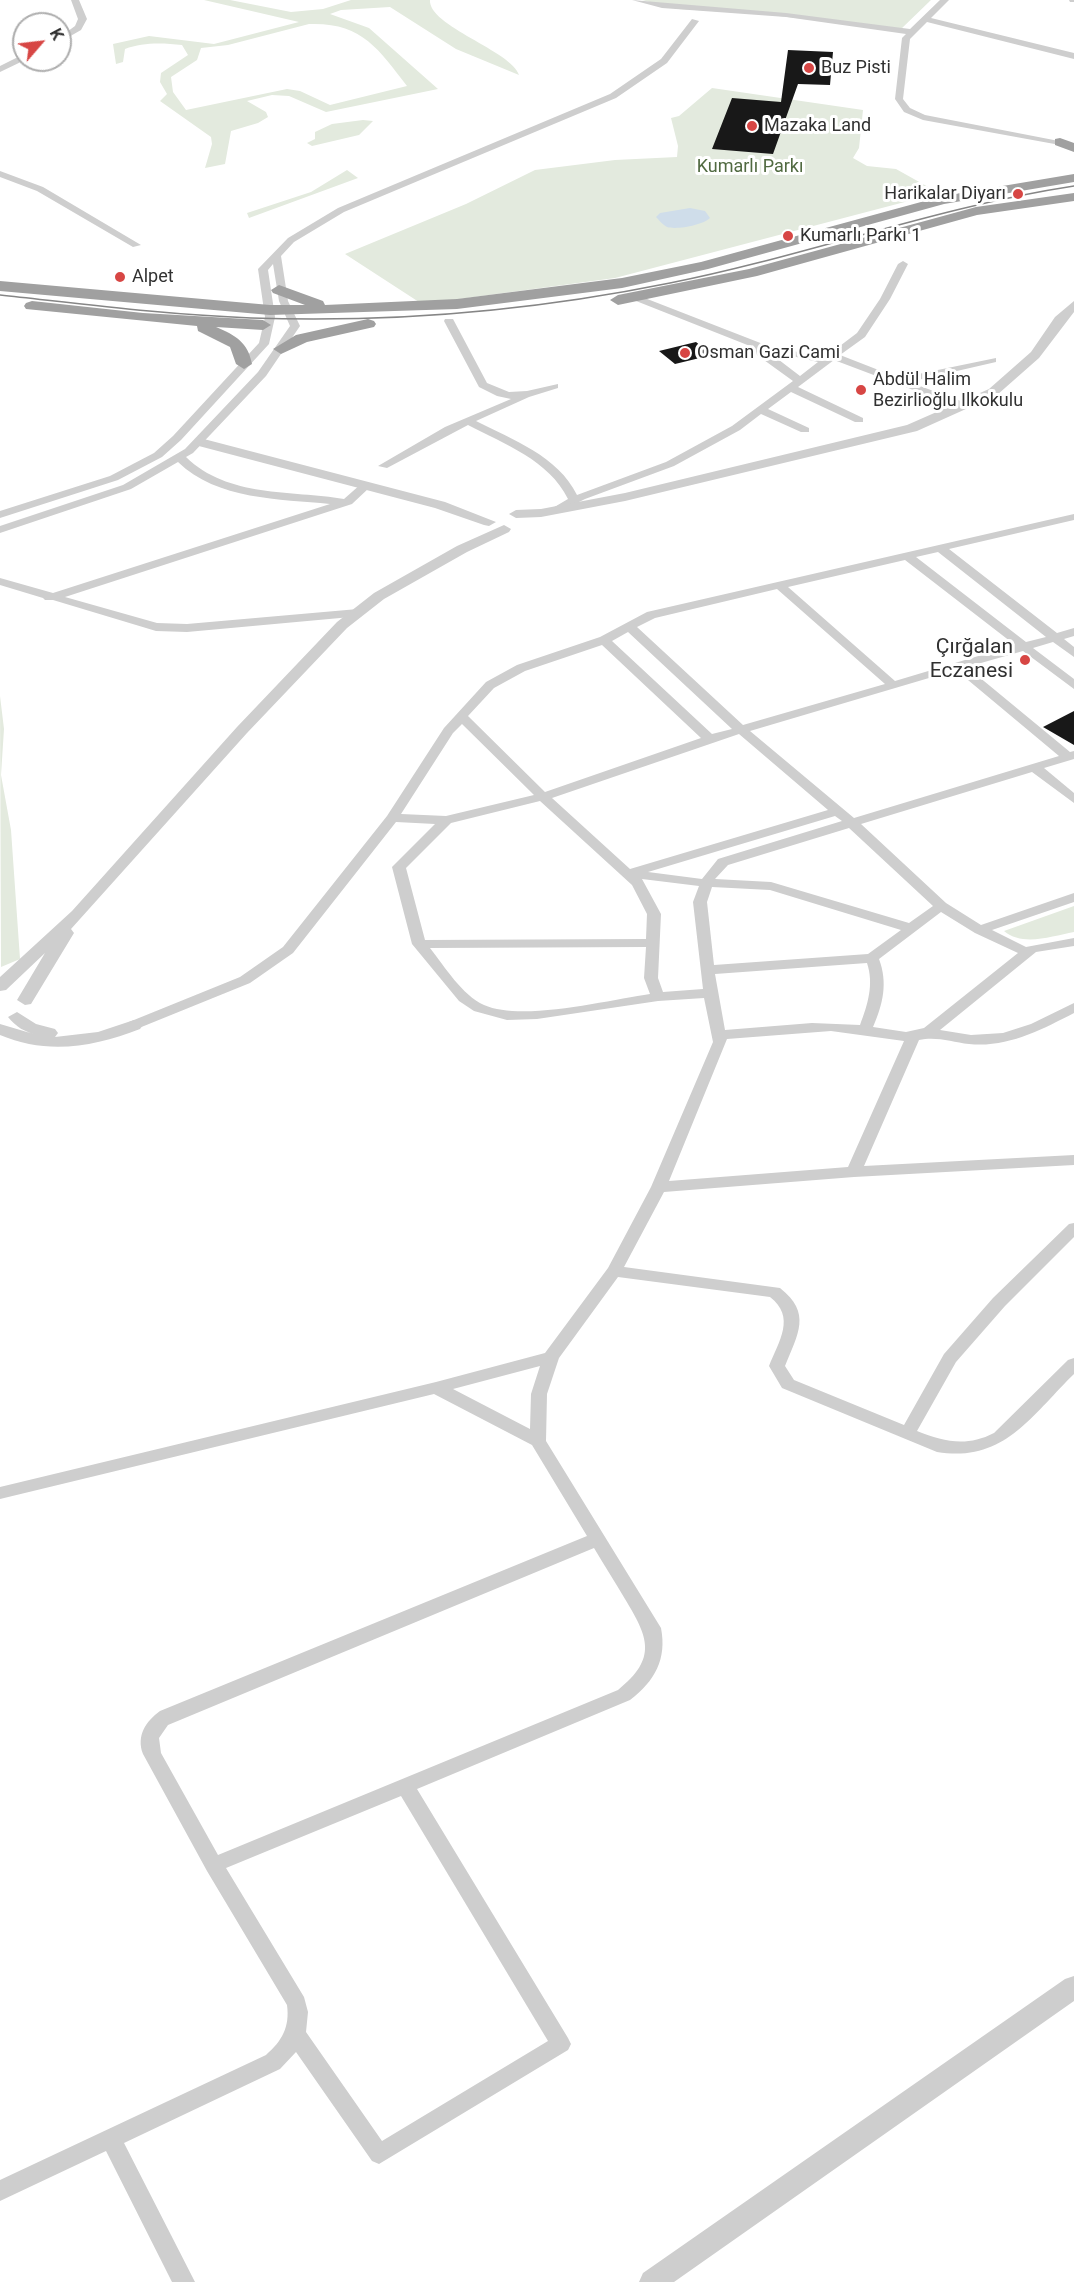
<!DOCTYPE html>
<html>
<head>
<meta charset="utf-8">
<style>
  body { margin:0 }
  #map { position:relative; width:1074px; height:2282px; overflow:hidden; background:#fff; font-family:Roboto,sans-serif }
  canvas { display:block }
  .north { position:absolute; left:12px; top:12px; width:60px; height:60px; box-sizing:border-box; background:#fff; border:2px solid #adadad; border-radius:50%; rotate:62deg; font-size:16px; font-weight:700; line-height:24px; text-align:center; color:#313131 }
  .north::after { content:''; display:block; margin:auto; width:21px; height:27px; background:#d74644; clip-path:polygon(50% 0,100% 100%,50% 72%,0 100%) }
</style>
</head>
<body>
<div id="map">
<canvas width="1074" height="2282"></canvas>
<div class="north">K</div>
</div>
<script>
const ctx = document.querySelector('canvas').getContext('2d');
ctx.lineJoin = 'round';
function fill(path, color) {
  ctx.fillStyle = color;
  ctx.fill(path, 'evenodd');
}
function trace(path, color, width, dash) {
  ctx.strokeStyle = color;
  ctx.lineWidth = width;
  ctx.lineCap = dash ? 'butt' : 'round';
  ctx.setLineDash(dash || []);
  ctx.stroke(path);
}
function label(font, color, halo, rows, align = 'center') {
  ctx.font = font + ' Roboto,sans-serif';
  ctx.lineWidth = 6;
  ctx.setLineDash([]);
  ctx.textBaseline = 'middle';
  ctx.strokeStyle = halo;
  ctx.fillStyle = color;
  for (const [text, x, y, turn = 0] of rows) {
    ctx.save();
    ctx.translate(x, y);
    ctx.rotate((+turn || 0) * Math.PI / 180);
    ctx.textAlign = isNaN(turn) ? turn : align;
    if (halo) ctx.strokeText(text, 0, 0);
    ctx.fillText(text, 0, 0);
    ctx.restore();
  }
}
fill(new Path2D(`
  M204 0H230L291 12 323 9 351 0H430C428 26 512 51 519 75L456 49 390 7 341 10 330 14 369 28 438 89 326 112 289 96 272 95 247 101 266 112 268 117 258 123 231 131 225 164 205 168 212 144 211 137 160 101 167 94 160 82 161 73 188 55 182 45C163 43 143 42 125 49L123 62 116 64 113 44 149 36 214 44 299 22ZM309 24C361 22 378 48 407 86L330 105 300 91 287 89 186 110 173 92 171 77 197 60 201 48 228 45Z
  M642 0H931L900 30 761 14 678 9Z
  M712 88 863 110 859 148 853 158 867 166 896 169 939 193 615 278 422 304 345 254 466 204 535 170 615 160 677 157 678 146 671 118 679 116Z
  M363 120 373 121 359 135 312 146 307 143 315 139V132L332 124Z
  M347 170 358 178 249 218 247 213 311 192Z
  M0 696 4 729 1 775 11 830 20 959 1 967Z
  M1074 906V932C1052 936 1023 947 1004 931Z`), '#e3eade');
fill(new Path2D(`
  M690 208 705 211 710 218C703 225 677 230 667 227 663 225 659 220 656 217L660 213Z`), '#cfddea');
fill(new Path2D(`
  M788 50 833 52 830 85 798 84 773 154 712 149 732 98 781 102Z
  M696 342 712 355 675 364 659 351Z
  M1074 711V745L1043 727Z`), '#181818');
fill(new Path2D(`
  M71 0H79L87 19 81 30 60 42V37L75 26 78 19Z
  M632 0 786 13 910 29 940 0H949L931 18 1074 53V59L927 22 910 39 903 99 910 108 925 115 1064 142 1060 145 923 120 904 112 895 99 902 38 906 34 786 17 662 8Z
  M1069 0H1074V2H1070Z
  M692 19 699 21 667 63 616 98 344 212 294 242 281 256 288 301 300 326 266 376 193 453 186 457C228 498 291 490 344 499L361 484H369V488L352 504 65 597 157 623 187 624 358 609 362 610V616L187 632 156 631 53 600H45L43 598 0 585V578L53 593 330 504C280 499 217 500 178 462L131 489 0 533V526L123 485 185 449 258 372 290 326 279 301 273 264 268 270 275 317 269 344 181 440 162 457 118 480 0 518V511L110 476 154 453 173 436 259 343 265 317 258 269 288 238 338 208 610 94 661 59Z
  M24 54 25 60 0 72V66Z
  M0 171 43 187 141 245 133 247 37 191 0 177Z
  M903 261 908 264 890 299 865 337 840 355 899 378 996 358V362L909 382 969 404V408H961L834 360 798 387 863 418V422H855L791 392 768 409 809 428V432H801L761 414 740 430 674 466 585 499 555 514 551 513V509L568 499C549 460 504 444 468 425L387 468 378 466 445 427 511 399 497 396 479 387 444 321 445 319H453L487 383 509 392 527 391 558 384V388L529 397 476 421C513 440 558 456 577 495L666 462 732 426 793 381 757 355 755 348 631 299V295H637L763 344 824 358 857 333 880 299 898 264ZM766 350 818 362 800 376Z
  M1074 514V520L949 549 1057 633 1074 628V636L1064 639 1074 647V657L1053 642 1033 648 1074 679V689L1023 651 967 667 1070 752 1074 751V759L1044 768 1074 793V803L1032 772 861 824 946 903 981 925 1074 893V902L992 930 1026 947 1074 938V946L1036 952 940 1030 971 1035 1003 1033 1031 1024 1074 1003V1013C1041 1030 1007 1048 969 1044 952 1042 936 1036 919 1040L864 1166 1074 1155V1165L854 1177 664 1192 624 1267 780 1288C812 1313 798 1334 785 1366L794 1380 904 1425 944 1354 993 1298 1069 1224 1074 1223V1237L1005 1306 956 1362 917 1431C944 1442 967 1447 994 1433L1068 1360 1074 1358V1374C1031 1416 1004 1463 937 1452L782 1388 769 1366C779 1341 796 1317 770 1297L618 1277 559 1358 547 1394 546 1441 661 1628C667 1659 655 1681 630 1700L417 1789 568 2038 571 2044 568 2050 379 2164 372 2161 296 2052 280 2069 124 2143 195 2282H172L106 2151 0 2201V2180L266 2055C282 2041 290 2027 287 2005L207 1871 143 1754C136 1736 146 1721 160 1711L587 1536 532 1445 434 1394 0 1499V1487L436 1382 545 1353 608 1268 651 1187 713 1042 704 998 658 1001 537 1019 507 1020 474 1011 459 1001 412 944 392 867 435 824 396 822 293 953 250 983 139 1028H129L127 1025 129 1022 240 977 283 947 387 816 444 728 486 682 517 665 600 637 647 612ZM938 552 1046 637 1026 642 916 557ZM905 560 1015 645 895 681 788 587ZM777 589 885 684 743 725 637 627 655 618ZM628 632 732 729 712 734 612 641ZM602 645 701 738 545 792 468 716 494 688 525 671ZM956 670 1059 756 854 818 750 731ZM462 724 534 795 446 816 401 814 453 733ZM739 734 828 810 630 869 552 798ZM540 801 632 885 647 914 646 939 425 940 406 868 451 823ZM835 816 842 821 718 859 702 879 648 872ZM849 828 933 906 909 923 771 882 715 879 728 865ZM642 879 699 886 693 902 703 989 663 992 658 978 661 914ZM712 887 770 890 901 930 868 954 714 965 707 902ZM941 912 975 933 1018 953 924 1028 906 1032 873 1027C883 1004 888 983 879 959ZM646 947 644 978 650 994C608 1000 522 1022 484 1005 462 995 445 967 430 948ZM867 963C874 984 868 1004 860 1025L812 1023 725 1030 715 974ZM831 1031 904 1041 848 1167 669 1181 727 1039ZM540 1366 531 1394 530 1429 453 1389ZM594 1548C604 1565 615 1582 625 1599 648 1637 658 1658 618 1690L218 1855 161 1753 159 1738 168 1725ZM401 1796 548 2041 382 2141 306 2032 308 2012 304 1997 226 1868Z`), '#cecece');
fill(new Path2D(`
  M1074 301V312L1039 358 997 395 917 431 625 501 541 517 516 518 509 514 516 510 541 509 625 493 907 425 989 389 1031 352 1055 317Z
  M200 438 445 502 496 522 489 526 484 525 435 508 195 445 194 442Z
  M504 525 511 529 509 532 467 552 384 599 347 628 247 733 71 929 74 933 31 1004 25 1005 17 1000 45 953 6 990 0 991V977L72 911 237 727 337 622 374 593 457 546Z
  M17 1012 36 1024 55 1029 58 1033 55 1037 98 1032 134 1020 143 1025 140 1029C94 1047 47 1055 0 1035V1024L37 1035C25 1032 16 1027 8 1017Z
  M1074 1976V2001L674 2282H639L643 2273 1065 1979Z`), '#cecece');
fill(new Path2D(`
  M1060 138 1074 143V152L1055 145V139Z
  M1074 174V182L944 204 708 269 622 288 457 309 270 315 0 291V281L270 305H305L273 293 271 290 279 285 323 301 325 305 457 299 622 278 701 262 943 196Z
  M1074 193V201L977 215 757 276 618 305 610 300 618 295 749 269 976 207Z
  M32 301 143 313 263 320 271 325 263 330 216 327C235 335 248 342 252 364L244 369 236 364 230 347 198 331 197 326 26 309 24 306 26 303Z
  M368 319 374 321 376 324 374 327 307 342 281 354 273 349 296 335Z`), '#a0a0a0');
trace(new Path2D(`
  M0 295C83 304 167 315 251 318 391 323 532 311 670 283 806 256 936 207 1074 186`), '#868686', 1.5);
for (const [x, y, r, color] of [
  [809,68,6,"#d74644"],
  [752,126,6,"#d74644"],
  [1018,194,6,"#d74644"],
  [788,236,6,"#d74644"],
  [120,277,6,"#d74644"],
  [685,353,6,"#d74644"],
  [861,390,6,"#d74644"],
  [1025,660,6,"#d74644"]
]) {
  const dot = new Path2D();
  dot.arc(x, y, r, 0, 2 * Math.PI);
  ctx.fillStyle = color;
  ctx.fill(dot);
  trace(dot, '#fff', 2);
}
label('18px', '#313131', '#fff', [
  ["Buz Pisti",821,68],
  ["Mazaka Land",764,126],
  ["Harikalar Diyarı",1006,194,"right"],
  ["Kumarlı Parkı 1",800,236],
  ["Alpet",132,277],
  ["Osman Gazi Cami",697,353],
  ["Abdül Halim",873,380],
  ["Bezirlioğlu Ilkokulu",873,401]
], 'left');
label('18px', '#516a41', '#fff', [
  ["Kumarlı Parkı",750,167]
]);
label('21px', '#313131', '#fff', [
  ["Çırğalan",1013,648],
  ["Eczanesi",1013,672]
], 'right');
</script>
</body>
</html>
